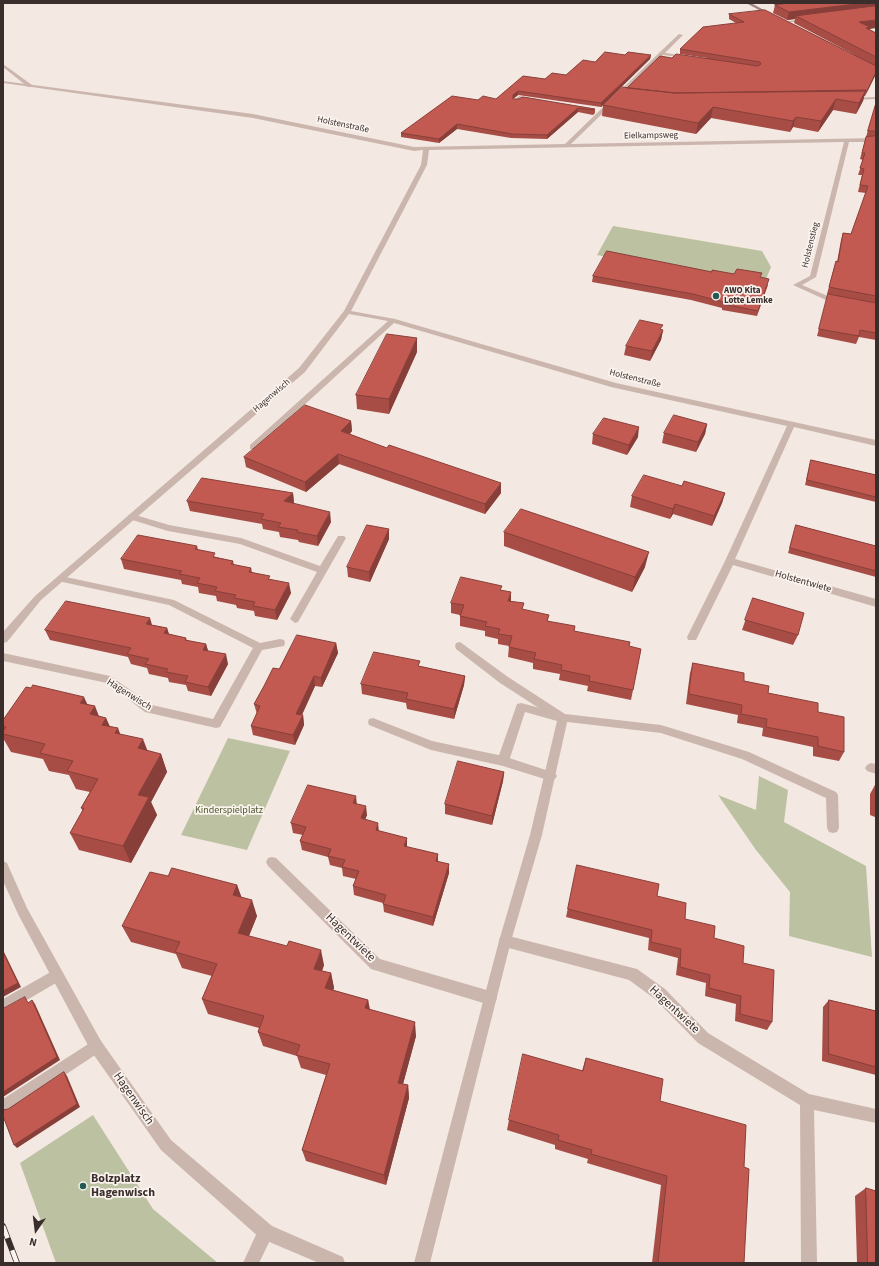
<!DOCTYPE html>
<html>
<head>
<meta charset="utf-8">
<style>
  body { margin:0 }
  #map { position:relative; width:879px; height:1266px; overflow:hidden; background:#f3e8e2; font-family:"Source Sans 3",sans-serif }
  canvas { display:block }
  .frame { position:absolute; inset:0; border:4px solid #3a2e2c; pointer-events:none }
  .north { position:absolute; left:16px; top:1210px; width:40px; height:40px; -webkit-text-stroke:3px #faf3ee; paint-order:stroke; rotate:194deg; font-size:11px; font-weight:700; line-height:16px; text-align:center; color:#3a2e2c }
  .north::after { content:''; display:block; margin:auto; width:14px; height:18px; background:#3a2e2c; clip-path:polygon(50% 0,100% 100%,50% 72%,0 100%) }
</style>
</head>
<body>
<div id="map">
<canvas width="879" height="1266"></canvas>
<div class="frame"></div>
<div class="north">N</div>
</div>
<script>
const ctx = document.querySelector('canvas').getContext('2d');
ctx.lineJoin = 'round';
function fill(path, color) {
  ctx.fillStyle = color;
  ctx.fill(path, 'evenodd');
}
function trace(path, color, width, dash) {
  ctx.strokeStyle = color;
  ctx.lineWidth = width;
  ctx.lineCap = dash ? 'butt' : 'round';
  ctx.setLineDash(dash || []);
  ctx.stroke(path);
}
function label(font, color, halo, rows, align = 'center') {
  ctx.font = font + ' "Source Sans 3",sans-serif';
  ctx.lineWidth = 3.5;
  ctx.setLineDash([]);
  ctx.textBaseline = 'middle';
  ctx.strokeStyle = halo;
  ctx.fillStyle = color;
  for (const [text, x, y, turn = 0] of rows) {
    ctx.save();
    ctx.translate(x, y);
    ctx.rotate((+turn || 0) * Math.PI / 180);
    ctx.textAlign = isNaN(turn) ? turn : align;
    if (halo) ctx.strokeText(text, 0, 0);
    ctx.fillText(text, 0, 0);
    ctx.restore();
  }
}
fill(new Path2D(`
  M613 226 762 251 771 267 766 279 733 280 597 255Z
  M228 738 290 751 247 850 181 835Z
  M759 776 788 790 784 822 866 866 872 957 789 936 790 892 756 850 718 795 756 810Z
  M93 1115 153 1209 218 1263H56L20 1163Z`), '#bcc2a1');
fill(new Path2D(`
  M679 34 683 35 664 54H660V52Z
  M3 64 32 85V87H28L3 67Z
  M519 96 538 99 536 100 522 99 518 102H514V100Z
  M132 514 169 525 241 538 320 566 338 536H344L346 538 298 622 295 623 290 619 317 572 240 544 168 531 129 519 128 517 129 515Z
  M61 576 174 600 260 643 280 639 284 640 285 643 284 646 262 650 220 727 216 728 145 712 107 683 3 661V653L110 676 152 705 213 719 253 648 169 605 58 581 56 579 58 577Z
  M460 642 508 677 565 714 661 725 749 752 836 792 838 795 839 828 837 832 833 833 829 832 827 828 826 798 742 759 661 733 559 721 500 683 456 649 455 646 456 643Z
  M373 718 432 741 503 756 555 773 557 776 555 779 551 781 503 766 431 750 369 725 368 722 369 719Z
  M871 763 876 764V774L867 771 865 768 867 765Z
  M272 857 276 858 380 959 490 991 495 993 497 998 495 1003 490 1005 371 969 268 866 266 862 268 858Z
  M505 935 637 969 665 989 708 1033 809 1094 876 1109V1123L814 1110 817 1263H801L800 1105 698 1043 655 999 629 980 505 947 500 945 499 941 500 937Z
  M56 969 61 970 63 975 61 980 3 1014V999Z
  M96 1039 101 1041 103 1046 101 1051 11 1111 6 1113 3 1112V1099Z
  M266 1224 272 1226 274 1232 259 1263H243L260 1226Z`), '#cbb6ad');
fill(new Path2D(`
  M807 18 808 20 785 23 783 22Z
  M660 52 690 57 688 58 663 55 571 144 876 138V142H849L816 277 802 285 830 297 841 300V302L826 300 793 285 810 276 844 142 429 150 427 165 351 311 395 319 616 383 876 440V446L794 427 735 559 876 599V607L733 565 696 640H688L687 637 725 561 787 426 611 387 394 323 256 449H250V445L388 321 349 314 305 372 41 600 7 642 3 643V632L35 596 299 368 344 311 421 165 423 150 414 151 253 118 3 83V81L253 114 414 147 565 144Z
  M876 97V99L850 100 848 99 850 98Z
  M521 703 563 714 567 715 568 718 542 835 511 941 430 1263H414L499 941 530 835 557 721 525 712 509 761 507 764 503 766 499 764 497 761 516 707 517 704Z
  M3 861 7 863 27 908 101 1041 171 1140 272 1226 343 1257 345 1263H319L260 1238 161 1150 91 1051 19 916 3 881Z`), '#cbb6ad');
fill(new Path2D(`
  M746 3H751L775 16 772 17Z`), '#9f857f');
const rail = new Path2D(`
  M3 1226 17 1263`);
trace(rail, '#3a2e2c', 6);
trace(rail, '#faf3ee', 4.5, [13]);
fill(new Path2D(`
  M772 3H876L869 29 876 33V74L865 96H864L863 101 856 114 833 110 818 132 793 127 790 132 711 118 696 134 602 116 603 105 627 88 672 58H707L680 54V49L736 23 729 19V14L855 55 794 23 795 19 787 20 773 13 775 5H776Z
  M625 55H651L650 59 601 107 518 95 513 99 595 109V113L593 115 578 112 547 139 511 138 457 129 439 143 401 137V133L478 100 496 99 545 79 566 75 595 62Z
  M876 103V340L859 337 856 344 817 336 828 294 839 296 827 294 834 268 836 261 837 262 841 240 843 233 851 234 866 193 858 192 862 175H858L863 160 860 159 866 137H871H866Z
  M712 272 761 277 768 285 757 316 722 310V308L691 300 592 282 593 276Z
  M663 330 661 340 650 361 624 355 626 346Z
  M417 352 389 414 357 409 356 395Z
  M351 421 352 431 350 434 501 493 485 514 339 464 306 492 246 467 244 457Z
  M707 424 705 434 696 452 662 443 664 433Z
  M593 434 638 437 627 455 592 444Z
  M811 460 876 475V502L805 485Z
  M682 486 725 493 722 503 712 526 673 514 670 519 630 507 632 496Z
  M293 493 294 504 331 522 318 546 299 542 298 540 280 537 279 532 263 529 262 524 190 511 187 501Z
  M796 525 876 546V577L788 553Z
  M389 529V539L370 582 348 577 347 567Z
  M504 532 645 567 632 592 504 546Z
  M197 546 198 550 216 557 233 561 234 565 251 568 252 572 270 579 291 593 277 620 255 616 254 611 237 608 236 605 217 601 216 596 199 593 198 587 182 584 181 580 124 569 121 559Z
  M502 590 511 601 523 610 548 621 574 631 629 646 633 690 631 700 587 691 588 686 559 680 560 674 533 669V663L508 657 509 646 498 644V639L485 636V631L460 626V615L451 613V603Z
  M753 598 798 635 793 645 742 630Z
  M152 625 167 628 169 634 186 638 187 641 206 644 208 651 228 664 211 696 188 691 186 685 169 682 168 678 149 674 147 668 131 664 128 657 50 640 45 630Z
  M336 643 338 653 322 687 315 686 302 715H303L304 725 295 745 253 735 251 726 257 714 254 704 279 669Z
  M693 663 744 681 768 693 818 712 844 752 839 761 813 756V747L762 736 763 728 737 723 738 715 686 704 690 673Z
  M420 666 465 676 464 685 454 719 407 709 406 703 362 694 361 684Z
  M87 704 99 716 106 718 110 727 120 734 148 751 161 754 167 772 151 802 157 815 131 863 79 850 70 833 83 811 81 808 90 792 76 789 69 775 49 771 43 759 11 752 3 738V720Z
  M504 772 503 781 492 825 445 814V804Z
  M875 785H876V840L875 817 870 815V794Z
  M356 803 367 815 365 819 379 831 407 838V847L438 854V862L449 864V873L433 926 384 912 383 903 354 895 353 886 356 879 343 876 342 868 330 865 328 857 302 850 300 841 303 835 293 833 291 823Z
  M577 865 657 896 685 919 714 938 743 963 772 1022 767 1030 735 1021 736 1004 705 996 706 983 676 975 678 958 648 950 649 938 566 917Z
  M168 876 237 885 241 897 257 916 249 936 324 965 322 971 331 973 334 988 333 990 368 1000 370 1009 416 1036 403 1084 408 1085 409 1098 386 1185 306 1161 302 1150 326 1075 301 1068 297 1056 263 1046 258 1032 259 1028 208 1014 202 999 212 976 182 968 176 954 131 942 122 926Z
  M829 1000 876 1011V1075L822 1061 823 1007Z
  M586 1058 660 1101 744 1167V1263H652L661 1185 587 1163 588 1159 555 1149V1145L507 1130 509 1120 582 1071Z
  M866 1188 876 1263H857L855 1196Z`), '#a74d46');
fill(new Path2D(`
  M864 3H876V9L796 16 795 19 787 20 789 12Z
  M876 20V28L870 29 868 36 859 22Z
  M651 55 650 59 601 107V103Z
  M876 72V74L865 96 867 91Z
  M866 90 863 101 856 114 859 103Z
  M518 91V95L513 99V95Z
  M836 99 833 110 818 132 821 121Z
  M713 107 711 118 696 134 698 123Z
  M578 108V112L547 139V135Z
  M796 117 793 127 790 132 793 121Z
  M457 124V129L439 143V139Z
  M663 330 661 340 650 361 652 351Z
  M417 338V352L389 414V399Z
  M351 421 352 431 342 441 341 431Z
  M707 424 705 434 696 452 698 442Z
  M639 427 638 437 627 455 629 445Z
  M338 454 339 464 306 492 305 482Z
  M501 483V493L485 514V504Z
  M293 493 294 503 285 511 284 501Z
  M725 493 722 503 712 526 714 516Z
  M675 504 673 514 670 519 673 509Z
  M330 512 331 522 318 546 317 536Z
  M389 529V539L370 582 369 572Z
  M649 552 645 567 632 592 635 577Z
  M289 583 291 593 277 620 275 610Z
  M511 592V602L508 601Z
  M150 618 153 628 146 624Z
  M167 628 170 638 164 633Z
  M336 643 338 653 322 687 321 678Z
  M206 644 209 654 203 650Z
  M226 654 228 664 211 696 208 687Z
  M314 676 315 686 298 723 296 714Z
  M465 676 464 685 454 719V709Z
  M84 697 91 712 95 706 102 724 106 718 114 736 98 732 80 703Z
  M303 715 304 725 295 745 293 735Z
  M118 728 125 747 115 733Z
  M143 739 150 757 138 748Z
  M161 754 167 772 151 802 157 815 131 863 123 846 138 795Z
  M504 772 503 781 492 825V816Z
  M356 796 357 806 353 803Z
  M366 806 367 815 362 828 361 818Z
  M378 823 379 832 376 830Z
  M407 838V847L404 846Z
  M438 854V863L436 861Z
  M449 864V873L433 926V917Z
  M237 885 243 901 233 895Z
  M252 900 257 916 244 948 238 933Z
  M3 950 21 987 3 997Z
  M321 950 324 965 317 984 314 969Z
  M331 973 334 988 329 1002 325 988Z
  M32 1000 35 1004 60 1060 3 1097V1092Z
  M368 1000 370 1014 365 1008Z
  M415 1022 416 1036 400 1095 398 1083Z
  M64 1072 67 1076 80 1107 17 1148 14 1145Z
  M408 1085 409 1098 386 1185 384 1175Z`), '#883f39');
const building = new Path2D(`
  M789 3H864L789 12 775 5Z
  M876 6V20L859 22 870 27 866 28 876 33V57L796 16Z
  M765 10 876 66V72L867 91 675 93 627 88 660 56 672 58 676 54 758 66 761 64 760 62 680 49 703 27 744 22 729 14Z
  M605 52 625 55 628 52 651 55 601 103 518 91 513 95V99H518L523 97 595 109 594 110 578 108 547 135 512 134 457 124 439 139 401 133 452 96 478 100 483 96 496 99 523 76 545 79 552 73 566 75 583 60 595 62Z
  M622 87 675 93 866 90 859 103 836 99 821 121 796 117 793 121 713 107 698 123 603 105Z
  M876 103V131H868Z
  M876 136V296L829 287 836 261 838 262 843 233 851 234 868 186 860 185 864 169 860 168 865 153H862L866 137Z
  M607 251 712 272V270L734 274 737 269 762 273 760 277 769 279 758 311 723 304V302L693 294 593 276Z
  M828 294 876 303V333L860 330 859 336 819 329Z
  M640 320 663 325 660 329 663 330 652 351 626 346Z
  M387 334 417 338 389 399 356 395Z
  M305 405 351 421 341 431 387 448 389 445 501 483 485 504 338 454 305 482 244 457Z
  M674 415 707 424 698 442 664 433Z
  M604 418 639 427 629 445 593 434Z
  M811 460 876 475V497L807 480Z
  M644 475 682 486 684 481 725 493 714 516 675 504 673 509 632 496Z
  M202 478 293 493 284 501 330 512 317 536 297 532 298 530 278 527 281 523 261 519 264 514 187 501Z
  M521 509 649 552 635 577 504 532Z
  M367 525 389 529 369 572 347 567Z
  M796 525 876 546V571L790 548Z
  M138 535 197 546 195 549 215 553 213 557 233 561 231 564 251 568 249 572 270 576 268 579 289 583 275 610 253 606 255 602 234 598 236 595 215 591 217 587 197 583 200 578 179 574 182 571 121 559Z
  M461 577 502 586 500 590 511 592 508 601 524 603 522 609 549 615 547 621 575 626 574 631 630 642 629 646 641 649 633 690 589 681 590 676 561 670 562 665 534 659 536 653 509 647 512 636 498 634 500 629 485 626 487 622 460 616 464 605 451 603Z
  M753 598 804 613 798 635 745 620Z
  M66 601 150 618 146 624 167 628 164 633 186 638 185 640 206 644 203 650 226 654 208 687 185 682 188 676 166 672 168 669 145 664 149 659 127 654 131 648 45 630Z
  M297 635 336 643 321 678 314 676 296 714 303 715 293 735 251 726 260 706 254 704 264 686 273 668 279 669Z
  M374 652 420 661 418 666 465 676 454 709 406 699 408 693 361 684Z
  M693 663 744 673V681L769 686 768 693 818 703V712L844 717V752L818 746V737L766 727 767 719 741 714 742 705 689 694Z
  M33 685 84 697 80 703 95 706 90 714 106 718 102 725 118 728 115 733 143 739 138 748 161 754 138 795 149 797 123 846 70 833 84 808H81L98 779 67 771 73 761 40 753 45 744 3 734V731L6 727 3 726V720L26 687 31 688Z
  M458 761 504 772 492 816 445 804Z
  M308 785 356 796 353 803 366 806 361 818 378 823 376 830 407 838 404 846 438 854 436 861 449 864 433 917 383 904 386 895 353 886 359 871 342 867 345 860 328 856 331 849 300 841 306 827 291 823Z
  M577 865 659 884 657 896 686 903 685 919 715 926 714 938 744 946 743 963 774 970 772 1022 740 1014 741 996 709 988 710 975 680 967 681 949 651 942 652 930 568 909Z
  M172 868 237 885 233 895 252 900 238 933 287 946 289 941 321 950 314 969 331 973 325 988 368 1000 365 1008 415 1022 398 1083 408 1085 384 1175 302 1150 330 1064 296 1055 300 1045 258 1032 264 1016 202 999 217 964 175 952 180 942 122 926 150 872 168 876Z
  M3 952 18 983 3 991Z
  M25 997 28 1003 32 1000 57 1057 3 1092V1009Z
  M829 1000 876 1011V1067L829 1054Z
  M523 1054 583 1071 586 1058 663 1079 660 1101 746 1125 744 1167 749 1169 744 1263H658L667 1176 591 1154 592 1150 558 1140 559 1135 509 1120Z
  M64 1072 77 1104 14 1145 3 1116V1110L8 1109Z
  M866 1188 876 1191V1263H868Z`);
fill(building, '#c25a51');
trace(building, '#883f39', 1);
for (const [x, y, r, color] of [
  [716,296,4,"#225b55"],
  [83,1186,4,"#225b55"]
]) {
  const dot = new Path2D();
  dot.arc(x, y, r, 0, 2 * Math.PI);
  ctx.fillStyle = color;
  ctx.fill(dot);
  trace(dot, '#faf3ee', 1.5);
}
label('9px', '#3a2e2c', '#faf3ee', [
  ["Holstenstraße",343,125,12],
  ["Eielkampsweg",651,136,-1],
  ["Holstenstieg",811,245,-76],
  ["Holstenstraße",635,379,14],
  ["Hagenwisch",272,396,-41]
]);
label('bold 9px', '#3a2e2c', '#faf3ee', [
  ["AWO Kita",724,291],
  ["Lotte Lemke",724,301]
], 'left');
label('10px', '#3a2e2c', '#faf3ee', [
  ["Holstentwiete",803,582,16],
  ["Hagenwisch",129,695,32]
]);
label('10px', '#4f5830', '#faf3ee', [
  ["Kinderspielplatz",229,811]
]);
label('12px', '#3a2e2c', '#faf3ee', [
  ["Hagentwiete",350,938,44],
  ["Hagentwiete",674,1010,43],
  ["Hagenwisch",133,1099,55]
]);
label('bold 12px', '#3a2e2c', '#faf3ee', [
  ["Bolzplatz",91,1179],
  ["Hagenwisch",91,1193]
], 'left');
</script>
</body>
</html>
